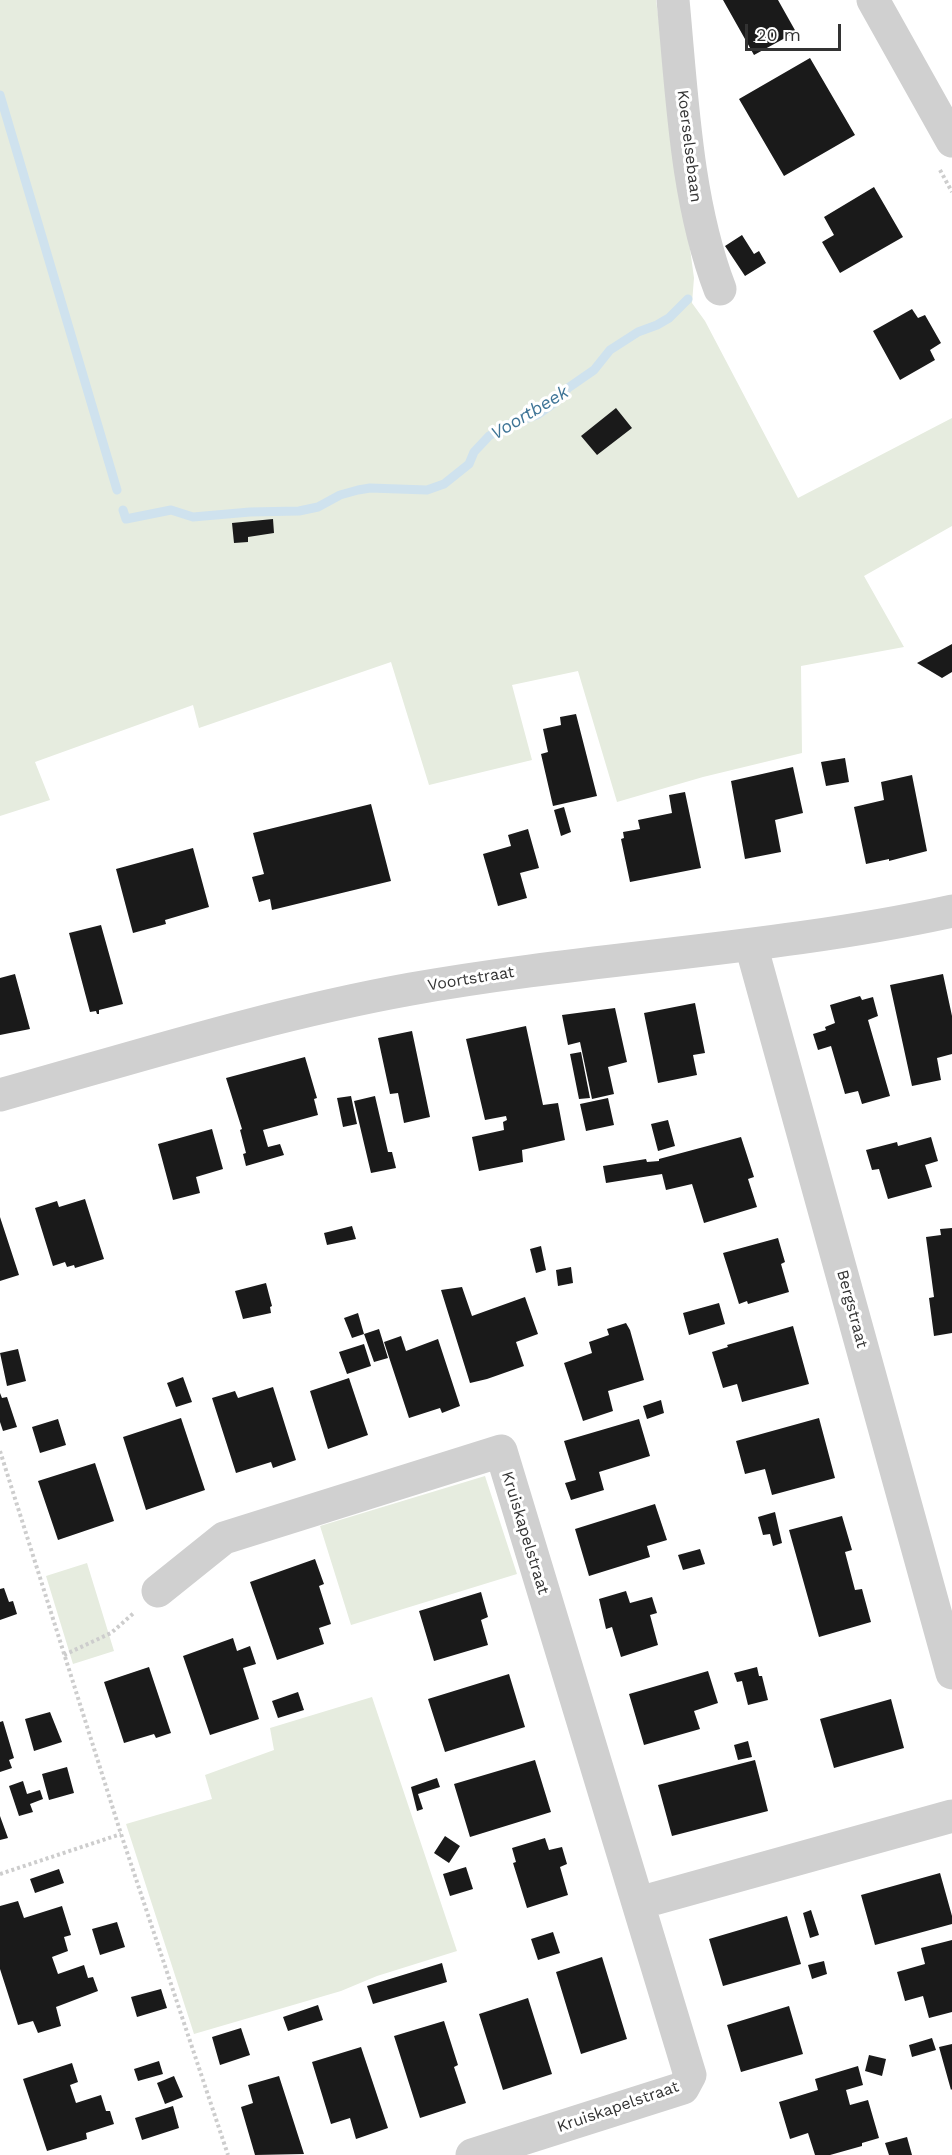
<!DOCTYPE html>
<html>
<head>
<meta charset="utf-8">
<style>
  body { margin:0 }
  #map { position:relative; width:952px; height:2155px; overflow:hidden; background:#fff; font-family:"Work Sans",sans-serif }
  canvas { display:block }
  .scale { position:absolute; left:745px; top:24px; width:96px; height:27px; box-sizing:border-box; border:3px solid #333; border-top:0; padding-left:8px; font-size:18px; line-height:21px; white-space:nowrap; color:#333; -webkit-text-stroke:4px #fff; paint-order:stroke }
</style>
</head>
<body>
<div id="map">
<canvas width="952" height="2155"></canvas>
<div class="scale">20 m</div>
</div>
<script>
const ctx = document.querySelector('canvas').getContext('2d');
ctx.lineJoin = 'round';
function fill(path, color) {
  ctx.fillStyle = color;
  ctx.fill(path, 'evenodd');
}
function trace(path, color, width, dash) {
  ctx.strokeStyle = color;
  ctx.lineWidth = width;
  ctx.lineCap = dash ? 'butt' : 'round';
  ctx.setLineDash(dash || []);
  ctx.stroke(path);
}
function label(font, color, halo, rows, align = 'center') {
  ctx.font = font + ' "Work Sans",sans-serif';
  ctx.lineWidth = 6;
  ctx.setLineDash([]);
  ctx.textBaseline = 'middle';
  ctx.strokeStyle = halo;
  ctx.fillStyle = color;
  for (const [text, x, y, turn = 0] of rows) {
    ctx.save();
    ctx.translate(x, y);
    ctx.rotate((+turn || 0) * Math.PI / 180);
    ctx.textAlign = isNaN(turn) ? turn : align;
    if (halo) ctx.strokeText(text, 0, 0);
    ctx.fillText(text, 0, 0);
    ctx.restore();
  }
}
fill(new Path2D(`
  M0 0H656L694 278 692 303 705 321 798 498 952 418V526L864 576 904 647 801 666 802 753 703 777 617 802 578 671 512 685 532 760 429 785 391 662 199 728 193 705 35 762 50 800 0 816Z
  M485 1476 517 1574 351 1625 320 1526Z
  M87 1563 114 1651 73 1664 46 1576Z
  M372 1697 457 1951 377 1976 341 1991 194 2034 126 1824 212 1799 205 1775 274 1750 270 1728Z`), '#e6ecdf');
trace(new Path2D(`
  M0 95 117 490
  M123 510 126 519 171 510 193 517 250 512 299 511 318 507 340 495 358 490 370 488 427 490 444 484 469 464 474 452 489 436 507 425 537 415 557 401 568 388 594 370 610 350 638 332 657 325 669 318 688 299`), '#cfe2ee', 9);
fill(new Path2D(`
  M723 0H778L796 32 754 55Z
  M810 58 855 135 784 176 739 99Z
  M874 187 903 237 840 273 822 242 834 235 824 217Z
  M742 235 754 254 759 251 766 263 745 276 725 246Z
  M912 309 918 318 925 315 941 343 930 350 935 360 900 380 873 331Z
  M616 408 632 428 597 455 581 436Z
  M273 519 274 533 248 537V542L234 543 232 523Z
  M952 644V672L942 678 917 663Z
  M576 714 597 796 553 806 541 754 548 752 543 729 561 725 560 717Z
  M845 758 849 782 826 786 821 762Z
  M793 767 803 813 775 820 781 852 745 859 731 781Z
  M912 775 927 851 889 861V859L866 864 854 807 884 800 881 782Z
  M685 792 701 868 630 882 621 839 624 838 623 832 640 829 638 820 672 813 669 795Z
  M371 804 391 881 272 910 270 899 259 902 252 877 264 874 253 833Z
  M564 807 571 832 561 836 554 810Z
  M528 829 539 868 520 873 527 898 498 906 483 854 511 846 508 835Z
  M193 848 209 907 165 920 166 924 133 933 116 869Z
  M101 925 123 1004 99 1010V1014H97L96 1011 90 1012 69 933Z
  M15 974 30 1029 0 1035V978Z
  M943 974 952 1016V1054L937 1058 941 1080 912 1086 890 985Z
  M860 996 862 1000 873 997 878 1016 868 1020 890 1096 862 1104 858 1091 845 1094 831 1046 818 1050 813 1034 826 1030 825 1027 835 1023 830 1005Z
  M695 1003 705 1053 693 1055 697 1075 658 1083 644 1013Z
  M615 1008 627 1062 608 1067 614 1094 592 1099 580 1042 568 1045 562 1015Z
  M526 1026 543 1105 558 1103 565 1140 522 1150 523 1162 479 1171 472 1137 504 1130 503 1122 507 1120 506 1116 485 1120 466 1039Z
  M412 1031 430 1117 404 1123 398 1093 390 1094 378 1038Z
  M581 1052 590 1098 579 1099 570 1054Z
  M305 1057 317 1098 314 1099 318 1115 263 1130 268 1147 280 1144 284 1155 246 1166 243 1154 246 1153 240 1130 242 1129 226 1078Z
  M351 1096 357 1124 343 1127 337 1098Z
  M375 1096 388 1152H392L396 1168 371 1173 354 1101Z
  M608 1098 614 1125 586 1131 580 1104Z
  M668 1120 675 1146 658 1151 651 1124Z
  M212 1129 223 1169 196 1177 200 1193 173 1200 158 1144Z
  M741 1137 754 1177 748 1179 757 1207 704 1223 692 1184 666 1190 662 1174 606 1183 603 1166 646 1159 647 1162 659 1161V1159Z
  M931 1137 938 1161 925 1165 932 1187 888 1199 879 1169 872 1170 866 1150 897 1142 898 1146Z
  M85 1199 104 1259 75 1268 74 1265 67 1267 65 1262 53 1266 35 1208 57 1201 59 1207Z
  M0 1217 19 1275 0 1281Z
  M352 1226 356 1239 327 1245 324 1233Z
  M952 1228V1333L934 1336 929 1298 934 1297 926 1237 941 1235 940 1229Z
  M778 1238 785 1262 781 1264 789 1292 748 1304 747 1301 739 1304 723 1253Z
  M541 1246 546 1270 536 1273 530 1249Z
  M571 1267 573 1283 558 1286 556 1270Z
  M266 1283 272 1306 270 1307 271 1313 243 1319 235 1291Z
  M462 1287 472 1316 525 1297 538 1334 516 1342 524 1366 487 1379 470 1383 441 1290Z
  M719 1303 725 1324 689 1335 683 1313Z
  M358 1313 364 1334 352 1338 344 1318Z
  M626 1323 630 1330 644 1380 608 1391 613 1411 583 1421 564 1363 592 1353 589 1342 609 1335 607 1329Z
  M793 1326 809 1384 742 1402 737 1384 723 1388 712 1352 728 1347 727 1345Z
  M379 1329 388 1358 374 1362 364 1334Z
  M401 1336 406 1351 438 1339 460 1406 442 1413 440 1408 409 1418 384 1342Z
  M364 1344 371 1366 347 1374 339 1352Z
  M18 1349 26 1381 7 1386 0 1353Z
  M183 1377 192 1402 176 1407 167 1383Z
  M349 1378 368 1435 328 1449 310 1391Z
  M273 1387 296 1460 273 1468 271 1462 236 1473 212 1398 235 1391 238 1398Z
  M0 1393 2 1398 7 1397 17 1427 3 1431 0 1422Z
  M661 1400 664 1413 647 1419 643 1406Z
  M181 1418 205 1490 146 1510 123 1437Z
  M819 1418 835 1478 772 1495 765 1469 745 1474 736 1441Z
  M58 1419 66 1445 40 1453 32 1427Z
  M639 1419 650 1456 599 1472 604 1490 571 1500 565 1483 576 1480 564 1441Z
  M95 1463 114 1521 58 1540 38 1481Z
  M655 1504 667 1540 647 1546 650 1557 589 1576 575 1529Z
  M775 1512 782 1543 773 1546 770 1534 763 1535 758 1517Z
  M842 1516 852 1550 845 1552 855 1590 862 1589 871 1622 819 1637 789 1530Z
  M700 1549 705 1564 683 1570 678 1555Z
  M315 1559 324 1584 319 1586 331 1624 319 1628 324 1644 277 1660 250 1582Z
  M4 1588 9 1602 13 1601 17 1614 0 1620V1589Z
  M626 1591 630 1603 652 1597 657 1613 650 1615 658 1645 621 1657 612 1627 606 1629 599 1599Z
  M481 1592 488 1617 481 1620 488 1645 434 1661 419 1611Z
  M233 1638 237 1651 250 1646 256 1664 243 1668 259 1719 210 1735 183 1656Z
  M149 1667 171 1733 156 1738 154 1734 124 1743 104 1682Z
  M757 1667 759 1676H762L768 1700 748 1705 742 1681 737 1682 734 1673Z
  M708 1671 718 1703 694 1711 700 1729 644 1745 629 1694Z
  M509 1674 525 1727 445 1752 428 1699Z
  M298 1692 304 1710 278 1718 272 1701Z
  M891 1699 904 1748 834 1768 820 1719Z
  M50 1712 62 1742 34 1751 25 1719Z
  M3 1721 14 1758 9 1760 12 1768 0 1772V1722Z
  M748 1741 752 1757 738 1760 734 1745Z
  M535 1760 551 1812 470 1837 454 1784Z
  M755 1760 768 1811 672 1836 658 1785Z
  M67 1767 74 1793 49 1800 42 1774Z
  M437 1778 440 1787 418 1794 423 1809 417 1811 411 1787Z
  M23 1781 27 1794 40 1790 43 1799 30 1804 33 1812 19 1816 9 1786Z
  M0 1816 8 1838 0 1840Z
  M445 1836 460 1846 449 1863 434 1853Z
  M545 1838 549 1850 562 1847 567 1864 560 1867 568 1895 527 1908 513 1863 516 1862 512 1848Z
  M466 1867 473 1889 450 1896 443 1874Z
  M59 1869 64 1883 35 1893 30 1879Z
  M940 1873 952 1916V1924L875 1945 861 1895Z
  M18 1901 24 1918 62 1906 71 1935 64 1937 68 1951 52 1957 58 1974 84 1965 88 1978 93 1977 98 1991 56 2007 61 2026 38 2033 33 2021 18 2025 0 1969V1906Z
  M811 1910 819 1935 810 1938 803 1913Z
  M787 1916 801 1964 723 1986 709 1939Z
  M117 1922 125 1947 100 1955 92 1929Z
  M553 1932 560 1953 538 1960 531 1939Z
  M952 1940V2012L929 2018 923 1996 905 2001 897 1972 925 1964 921 1948Z
  M602 1957 627 2039 581 2054 556 1972Z
  M824 1961 827 1974 812 1979 808 1965Z
  M442 1963 447 1982 373 2004 367 1986Z
  M161 1989 167 2008 137 2017 131 1997Z
  M528 1998 552 2074 503 2090 479 2014Z
  M318 2005 323 2020 288 2031 283 2017Z
  M789 2006 803 2054 741 2072 727 2025Z
  M444 2021 458 2065 454 2067 466 2103 420 2118 394 2036Z
  M241 2028 250 2055 220 2065 212 2037Z
  M932 2038 936 2050 912 2057 909 2045Z
  M952 2044V2089L951 2090 939 2047Z
  M361 2047 388 2128 356 2139 350 2118 331 2124 312 2062Z
  M869 2055 886 2059 882 2076 865 2071Z
  M159 2061 163 2074 138 2081 134 2069Z
  M72 2063 78 2082 70 2085 76 2103 101 2095 106 2111H110L114 2124 86 2133 87 2139 47 2151 23 2079Z
  M858 2066 863 2085 846 2090 850 2105 868 2100 879 2138 862 2143V2146L830 2155H815L808 2133 790 2139 779 2102 818 2090 815 2079Z
  M174 2076 183 2097 165 2104 157 2083Z
  M279 2076 304 2154 255 2155 241 2107 253 2103 248 2085Z
  M173 2106 179 2128 142 2140 135 2118Z
  M907 2137 912 2155H889L885 2143Z`), '#1a1a1a');
trace(new Path2D(`
  M940 170 952 192
  M0 1451 121 1834 228 2155
  M64 1655 111 1633 135 1612
  M0 1874 121 1834`), '#cdcdcd', 4, [3, 3]);
trace(new Path2D(`
  M673 0C682 95 686 200 720 289
  M873 0 952 141
  M751 945 952 1673
  M0 1095C136 1057 272 1014 411 989 591 957 774 950 952 911
  M158 1591 224 1538 501 1451 690 2075 683 2088 472 2155
  M639 1903 952 1816`), '#d0d0d0', 33);
label('16px', '#333', '#fff', [
  ["Koerselsebaan",689,146,83],
  ["Voortstraat",471,979,-9],
  ["Bergstraat",852,1309,75],
  ["Kruiskapelstraat",525,1533,73],
  ["Kruiskapelstraat",618,2107,-19]
]);
label('italic 18px', '#3f7597', '#fff', [
  ["Voortbeek",530,413,-31]
]);
</script>
</body>
</html>
